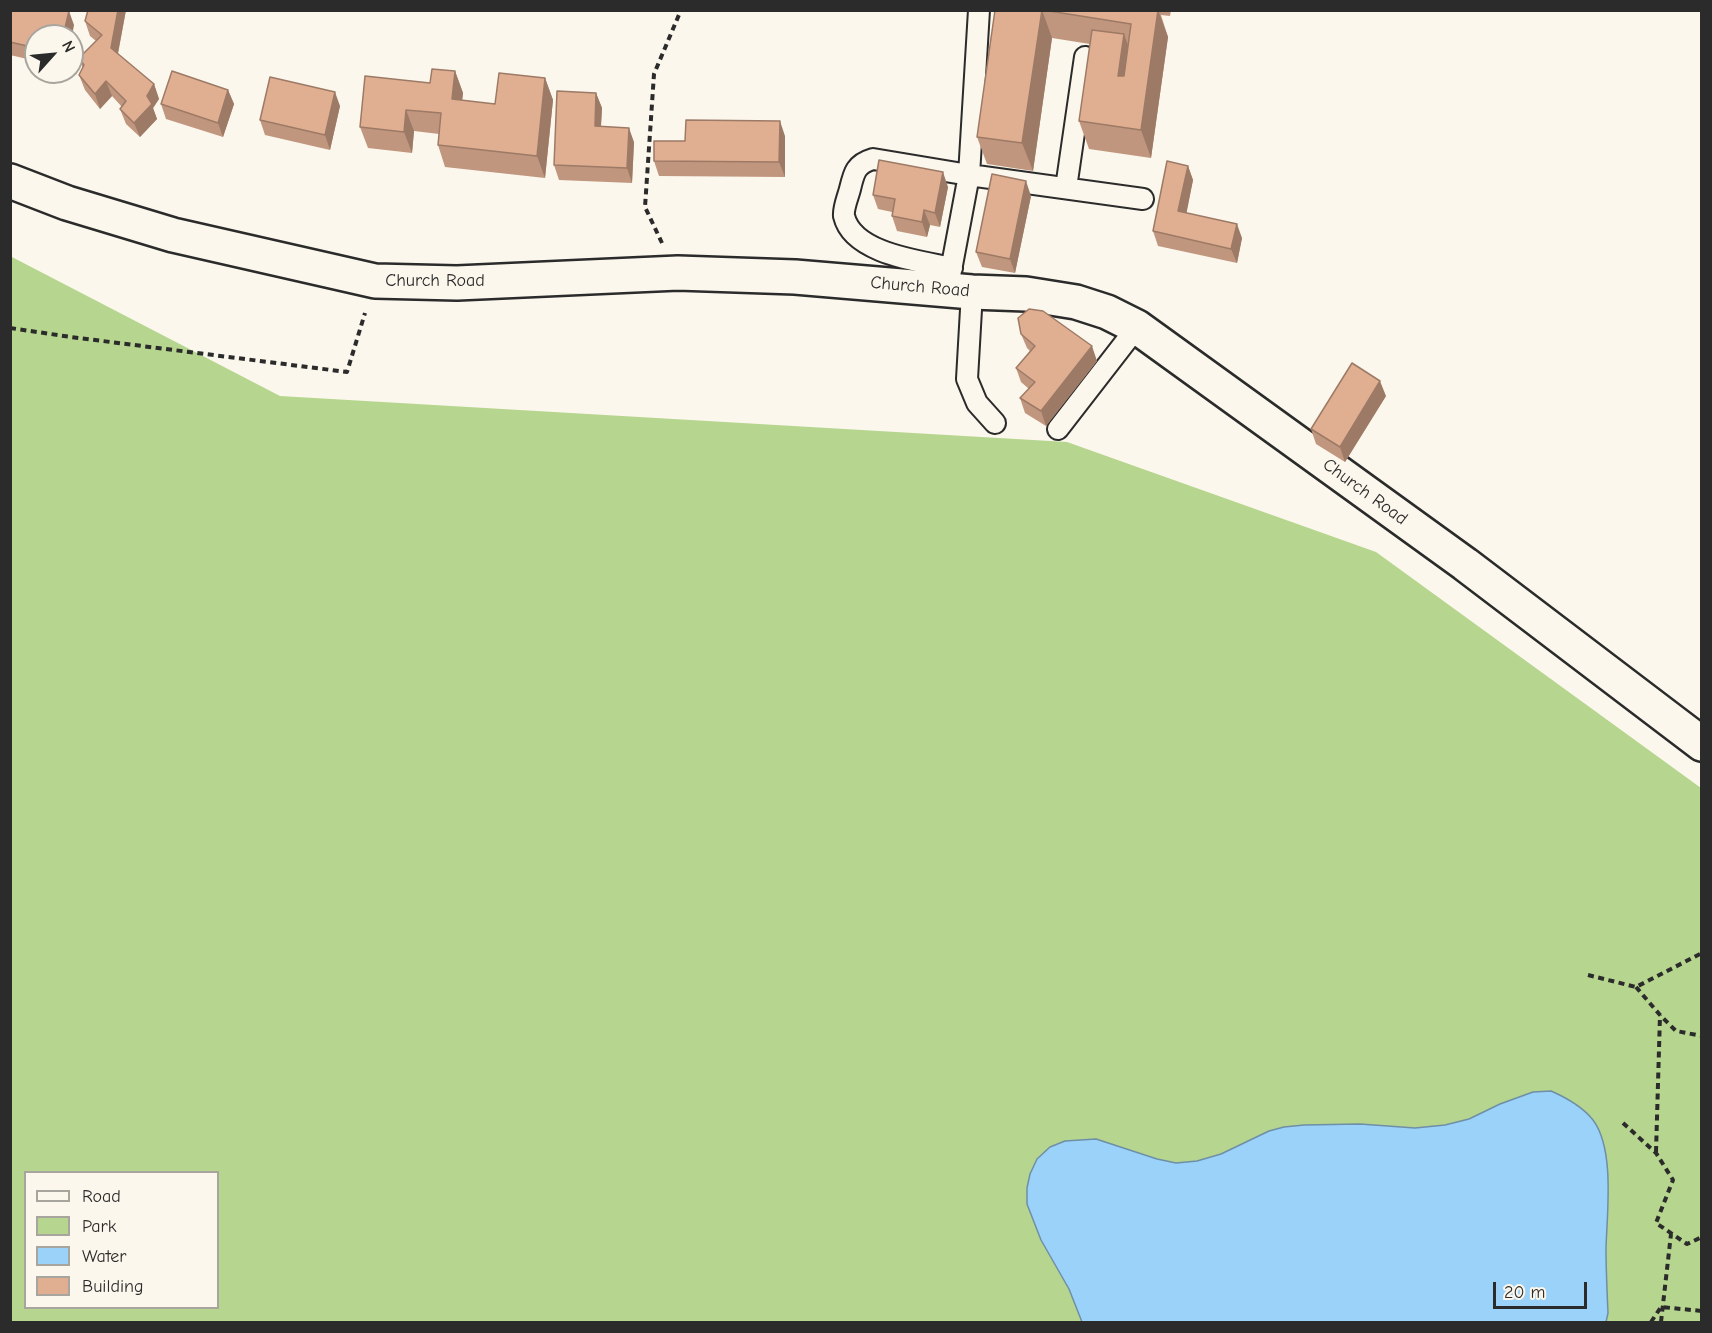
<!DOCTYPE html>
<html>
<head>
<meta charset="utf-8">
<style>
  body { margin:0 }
  #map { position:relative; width:1712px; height:1333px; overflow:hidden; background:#fbf7ec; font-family:"Comic Neue",sans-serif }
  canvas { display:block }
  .frame { position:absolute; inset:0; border:12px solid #2b2b2b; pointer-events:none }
  .legend { position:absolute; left:24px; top:1171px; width:195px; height:138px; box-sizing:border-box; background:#fbf7ec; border:2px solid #a8a59f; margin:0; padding:8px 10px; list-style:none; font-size:18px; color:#2b2b2b }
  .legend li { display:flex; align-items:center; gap:12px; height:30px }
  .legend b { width:30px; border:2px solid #a8a59f }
  .north { position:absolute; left:24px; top:24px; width:60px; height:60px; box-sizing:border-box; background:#fbf7ec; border:2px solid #a8a59f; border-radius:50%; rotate:63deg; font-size:16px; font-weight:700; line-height:24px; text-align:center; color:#2b2b2b }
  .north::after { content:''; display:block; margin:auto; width:21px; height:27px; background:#2b2b2b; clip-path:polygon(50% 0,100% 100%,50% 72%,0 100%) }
  .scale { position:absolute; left:1493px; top:1282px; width:94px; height:27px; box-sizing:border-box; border:3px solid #2b2b2b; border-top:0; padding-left:8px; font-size:18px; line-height:21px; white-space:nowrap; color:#2b2b2b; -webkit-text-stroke:4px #fbf7ec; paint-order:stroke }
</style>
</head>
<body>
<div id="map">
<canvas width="1712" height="1333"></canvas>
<div class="frame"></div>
<ul class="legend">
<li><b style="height:8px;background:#fbf7ec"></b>Road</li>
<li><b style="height:16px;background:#b6d58e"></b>Park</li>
<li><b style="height:16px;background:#9bd2fa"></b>Water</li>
<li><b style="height:16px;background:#e0af92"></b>Building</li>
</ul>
<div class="north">N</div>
<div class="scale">20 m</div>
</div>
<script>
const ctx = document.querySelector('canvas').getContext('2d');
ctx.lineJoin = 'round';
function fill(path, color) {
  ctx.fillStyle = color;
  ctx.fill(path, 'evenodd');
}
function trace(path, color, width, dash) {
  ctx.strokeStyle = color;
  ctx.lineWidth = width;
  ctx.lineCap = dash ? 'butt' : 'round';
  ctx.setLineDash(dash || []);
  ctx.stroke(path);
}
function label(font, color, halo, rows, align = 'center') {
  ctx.font = font + ' "Comic Neue",sans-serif';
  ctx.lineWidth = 4.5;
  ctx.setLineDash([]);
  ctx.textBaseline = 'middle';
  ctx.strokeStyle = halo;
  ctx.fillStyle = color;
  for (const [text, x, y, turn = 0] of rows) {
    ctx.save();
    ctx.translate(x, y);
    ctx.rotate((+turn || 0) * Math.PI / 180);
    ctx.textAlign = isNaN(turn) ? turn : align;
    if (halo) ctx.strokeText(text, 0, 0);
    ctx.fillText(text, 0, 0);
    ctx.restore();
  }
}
fill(new Path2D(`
  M10 256 280 396 1067 442 1376 552 1701 788V1322H11ZM26 1172H218V1308H26Z`), '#b6d58e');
const water = new Path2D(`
  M1551 1091C1567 1098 1582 1106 1593 1120 1615 1149 1607 1213 1606 1248 1606 1270 1607 1291 1608 1313L1606 1322H1082L1069 1289 1041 1240 1027 1204V1188L1030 1174 1037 1159 1050 1147 1065 1141 1096 1139 1157 1159 1176 1163 1197 1161 1221 1154 1269 1131 1284 1127 1304 1125 1360 1124 1415 1128 1445 1125 1469 1119 1500 1104 1533 1092Z`);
fill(water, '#9bd2fa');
trace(water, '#6e8fa7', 1.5);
const service = new Path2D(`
  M1066 188 1085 57
  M952 268C920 261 853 254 844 216 843 208 848 197 850 189 854 172 856 164 873 159L969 175 1143 199
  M949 281 969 175 979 10
  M972 292 967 379 977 403 995 423
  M1058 429 1137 327`);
const tertiary = new Path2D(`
  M10 181 67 203 173 235 375 281 457 283 678 273 795 277 972 292 1026 294 1076 302 1107 312 1137 327 1465 564 1702 744`);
trace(service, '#2b2b2b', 24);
trace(tertiary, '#2b2b2b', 38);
trace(new Path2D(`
  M662 243 645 207 654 74 681 10
  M10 328 71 337 347 372 365 313
  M1588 975 1636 987 1702 953
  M1636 987 1660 1015 1676 1031 1702 1036
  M1623 1123 1656 1153 1673 1180 1656 1223 1687 1244 1702 1237
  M1656 1152 1660 1015
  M1651 1322 1661 1307 1702 1311
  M1661 1322 1671 1234`), '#2b2b2b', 4, [6, 4.5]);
trace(service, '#fbf7ec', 20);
trace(tertiary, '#fbf7ec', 33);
fill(new Path2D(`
  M10 10 74 25 36 36V61L10 55Z
  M126 10 118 54 154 84 159 99 153 108 157 119 140 137 126 124 120 109 122 107 112 96 100 109 85 90 79 75 83 69 79 58 96 41 90 36 85 21Z
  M995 10H1171L1170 16 1161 15 1168 37 1151 158 1089 149 1079 121 1090 44 1052 38 1033 171 987 164 977 137Z
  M455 71 463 93 462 100 495 104 545 78 553 100 545 178 445 167 438 145 439 134 414 131 412 153 368 148 360 127 430 83Z
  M228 90 234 104 223 137 166 119 161 104Z
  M596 93 602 108 601 127 634 142 632 183 559 180 554 165Z
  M340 106 330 150 265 135 260 120Z
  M785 136V177L659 176 654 161 685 141Z
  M1188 166 1193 180 1186 213 1242 238 1237 263 1158 246 1153 231Z
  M948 187 940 227 930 225 927 237 897 231 892 216V212L878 209 873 195Z
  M1031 196 1015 273 982 267 976 252Z
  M1021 334 1097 361 1046 426 1025 413 1020 398 1029 389 1021 382 1016 368 1030 351 1027 348Z
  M1386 396 1345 462 1316 444 1311 429Z`), '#c1967e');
fill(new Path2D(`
  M118 10H126L116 63 111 48Z
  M1042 10 1052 38 1033 171 1022 143Z
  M1158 10 1168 37 1151 158 1141 130Z
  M69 11 74 25 72 36H63Z
  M1124 34 1134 62 1128 103 1118 76Z
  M455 71 463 93 460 121 452 99Z
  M545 78 553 100 545 178 537 156Z
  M106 81 112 96 100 109 95 94Z
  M154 84 159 99 153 108 157 119 140 137 134 123 147 96Z
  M228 90 234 104 223 137 218 123Z
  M335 92 340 106 330 150 325 135Z
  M596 93 602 108 600 141 595 126Z
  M406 110 414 131 412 153 404 132Z
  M780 121 785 136V177L779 162Z
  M629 128 634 142 632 183 627 168Z
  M1188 166 1193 180 1184 226 1178 211Z
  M943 172 948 187 940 227 935 213Z
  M1026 181 1031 196 1015 273 1010 259Z
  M924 210 930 225 927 237 922 222Z
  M1237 224 1242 238 1237 263 1231 249Z
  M1092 346 1097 361 1046 426 1041 411Z
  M1380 381 1386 396 1345 462 1340 447Z`), '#9d7a66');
const building = new Path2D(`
  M10 10H68L69 11 63 36H36V48L10 42Z
  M88 10H118L111 48 154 84 147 96 152 104 134 123 120 109 126 101 106 81 95 94 79 75 84 65 79 58 102 35 85 21Z
  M995 10H1042L1022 143 977 137Z
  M1043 10H1158L1141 130 1079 121 1092 30 1124 34 1118 76H1124L1131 24Z
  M432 69 455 71 452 99 495 104 499 73 545 78 537 156 438 145 441 113 406 110 404 132 360 127 365 76 430 83Z
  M172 71 228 90 218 123 161 104Z
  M270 77 335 92 325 135 260 120Z
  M557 91 596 93 595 126 629 128 627 168 554 165Z
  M686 120 780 121 779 162 654 161V141H685Z
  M879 160 943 172 935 213 924 210 922 222 892 216 895 199 873 195Z
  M1167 161 1188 166 1178 211 1237 224 1231 249 1153 231Z
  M992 174 1026 181 1010 259 976 252Z
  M1029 309 1043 311 1092 346 1041 411 1020 398 1035 382 1016 368 1035 346 1021 334 1018 318Z
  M1352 363 1380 381 1340 447 1311 429Z`);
fill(building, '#e0af92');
trace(building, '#9d7a66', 1.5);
label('18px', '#2b2b2b', '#fbf7ec', [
  ["Church Road",435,281],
  ["Church Road",920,287,5],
  ["Church Road",1365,492,36]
]);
</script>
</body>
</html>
